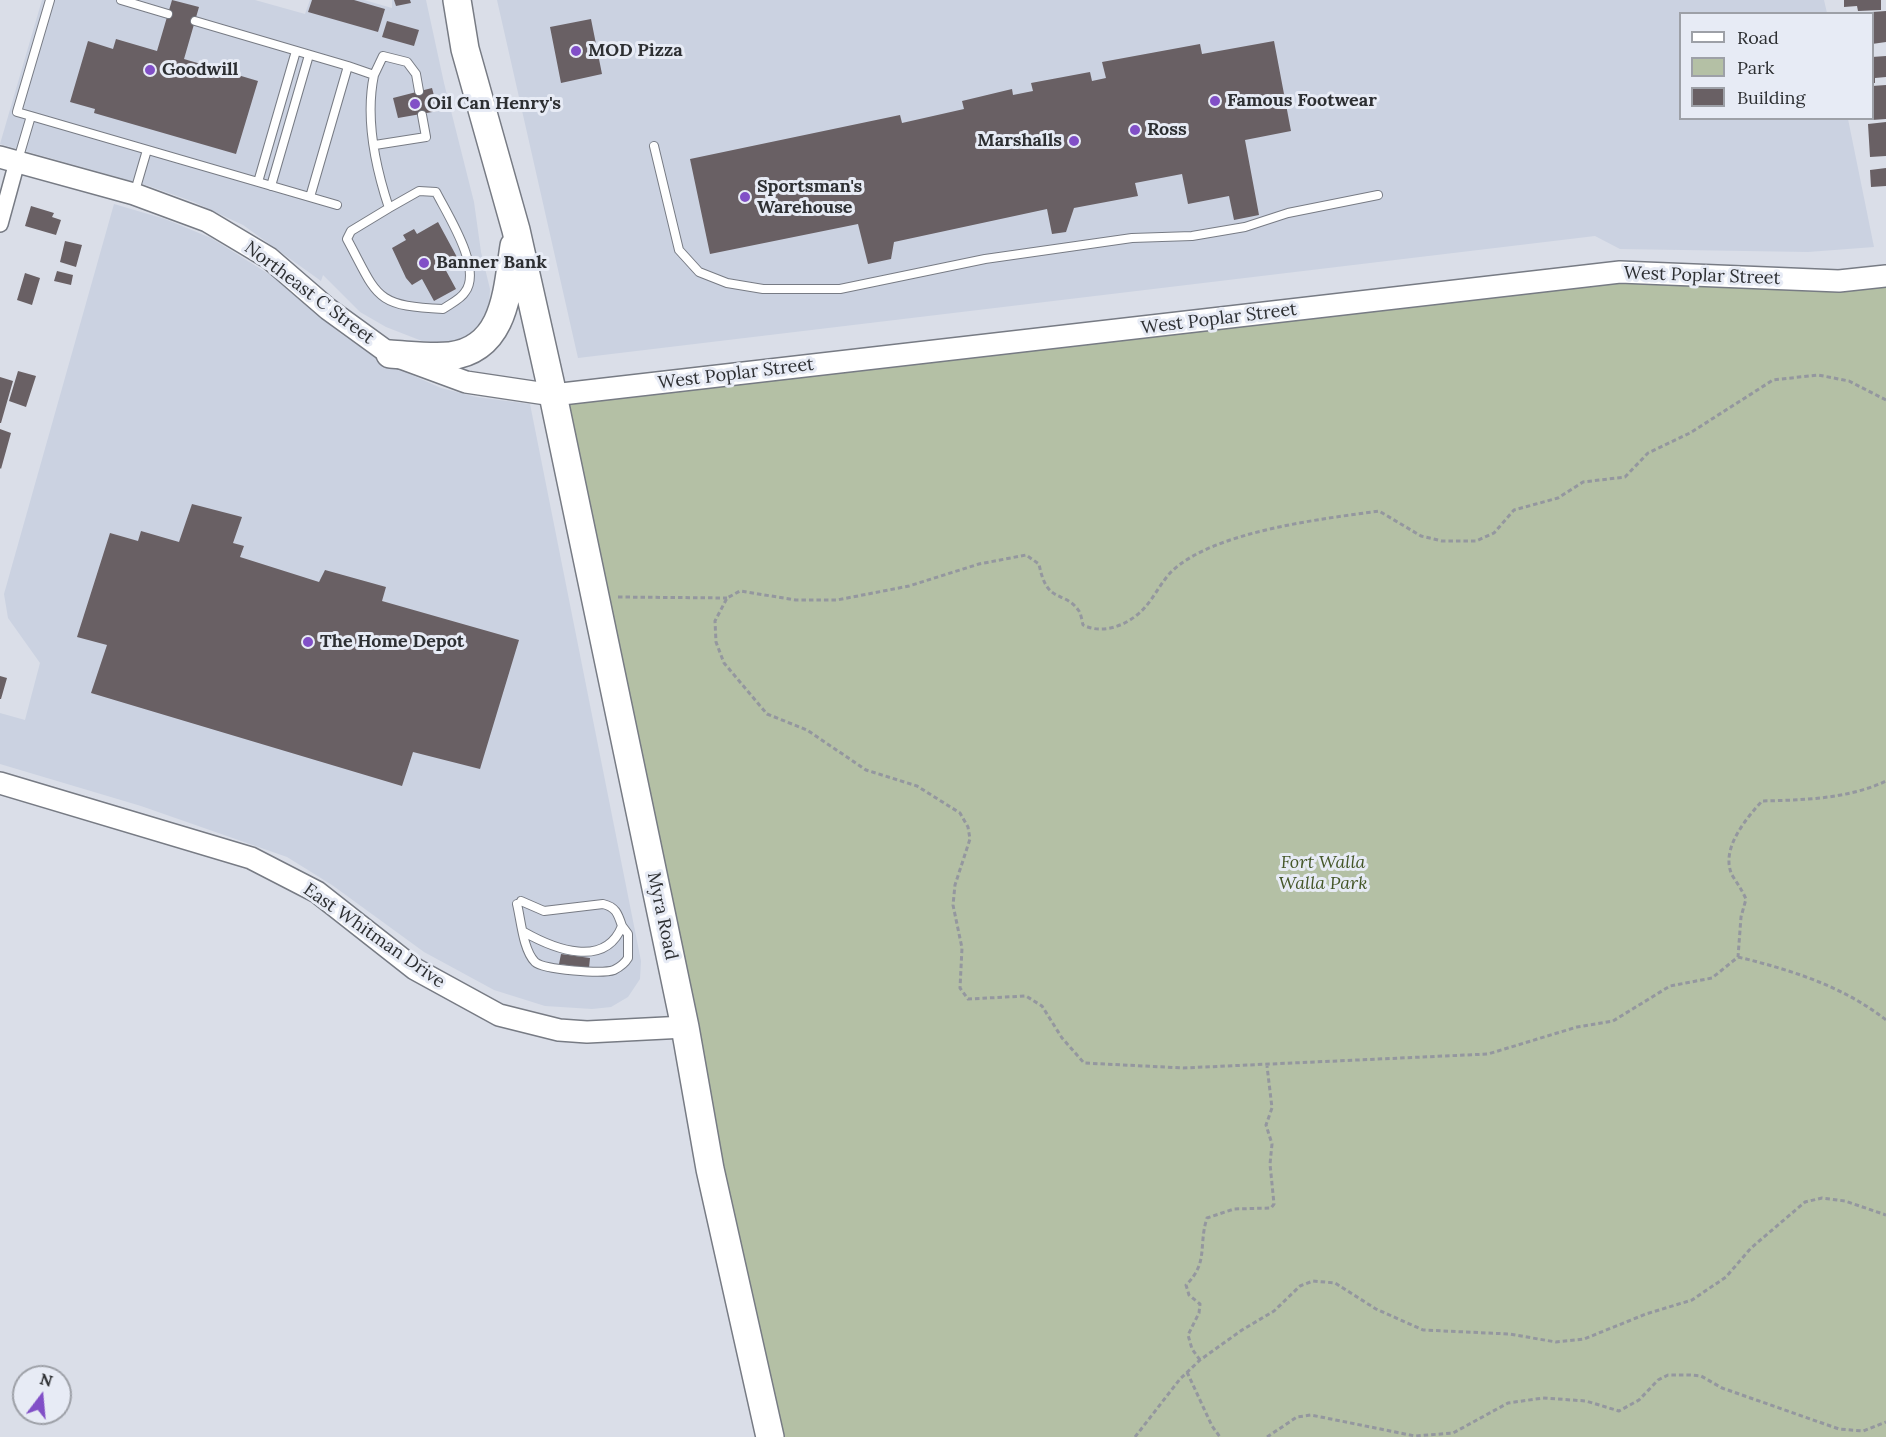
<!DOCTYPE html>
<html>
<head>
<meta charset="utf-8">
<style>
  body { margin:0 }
  #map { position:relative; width:1886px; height:1437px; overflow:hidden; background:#dadee8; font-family:Lora,serif }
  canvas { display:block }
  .legend { position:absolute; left:1679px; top:12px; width:195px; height:108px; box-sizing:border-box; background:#e7ebf5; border:2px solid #9da0a7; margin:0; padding:8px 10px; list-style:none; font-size:18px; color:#2d2f32 }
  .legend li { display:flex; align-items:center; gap:12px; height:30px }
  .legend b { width:30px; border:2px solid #9da0a7 }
  .north { position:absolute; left:12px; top:1365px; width:60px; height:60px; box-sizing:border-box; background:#e7ebf5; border:2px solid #9da0a7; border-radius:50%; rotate:16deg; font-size:16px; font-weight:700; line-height:24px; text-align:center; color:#2d2f32 }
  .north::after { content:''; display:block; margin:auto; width:21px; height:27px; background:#814fc7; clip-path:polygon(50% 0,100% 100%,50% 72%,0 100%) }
</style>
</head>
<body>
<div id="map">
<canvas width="1886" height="1437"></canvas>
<ul class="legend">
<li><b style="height:8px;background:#fff"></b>Road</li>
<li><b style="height:16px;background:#b4c0a5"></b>Park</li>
<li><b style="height:16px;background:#696064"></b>Building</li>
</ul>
<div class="north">N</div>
</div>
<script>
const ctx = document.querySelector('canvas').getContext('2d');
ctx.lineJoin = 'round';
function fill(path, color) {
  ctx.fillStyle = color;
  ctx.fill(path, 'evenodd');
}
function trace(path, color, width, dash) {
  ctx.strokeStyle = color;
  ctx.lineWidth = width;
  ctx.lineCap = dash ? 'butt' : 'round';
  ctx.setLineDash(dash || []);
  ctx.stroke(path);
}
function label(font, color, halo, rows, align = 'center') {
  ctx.font = font + ' Lora,serif';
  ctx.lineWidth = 6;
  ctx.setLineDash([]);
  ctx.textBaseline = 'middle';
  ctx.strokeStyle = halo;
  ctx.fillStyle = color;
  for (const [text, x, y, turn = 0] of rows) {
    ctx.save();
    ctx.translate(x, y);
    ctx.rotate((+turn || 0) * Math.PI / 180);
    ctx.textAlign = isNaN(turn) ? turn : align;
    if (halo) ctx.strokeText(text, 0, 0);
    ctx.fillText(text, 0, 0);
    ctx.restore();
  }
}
fill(new Path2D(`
  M42 0H255L305 14 310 0H364L392 8V0H426L444 83 474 202 481 252 490 289 489 308 480 331 453 343 422 341 386 327 360 312 323 275 321 281 243 225 194 202 149 186 0 144Z
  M497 0H1824L1827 13 1680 14V118L1848 119 1874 247 1808 252 1620 249 1595 236 578 358Z
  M114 204 165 219 211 238 272 276 341 334 385 363 441 388 476 397 530 404 641 961 640 979 628 997 611 1007 592 1009 545 1006 494 990 424 952 332 885 287 857 141 806 0 764V713L25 720 40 663 8 618 4 594Z`), '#cbd2e1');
fill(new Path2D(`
  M1620 272 1886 276V1437H770L553 395Z`), '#b4c0a5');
fill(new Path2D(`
  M172 0 199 7 184 59 258 81 236 154 94 113 95 109 70 102 88 41 113 49 116 39 157 51Z
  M312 0H354L385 9 378 32 308 12Z
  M394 0H410L411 3 396 6Z
  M1844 0H1881V10L1858 11 1857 6 1844 7Z
  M1886 11V42L1872 44V12Z
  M591 19 602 74 561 83 550 27Z
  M387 21 419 30 414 46 382 37Z
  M1274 41 1291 131 1245 140 1259 215 1234 220 1229 196 1188 204 1182 174 1135 183 1138 196 1074 208 1066 232 1052 234 1047 209 894 242 891 259 868 264 858 224 710 254 690 159 900 115 902 123 964 109 962 101 1012 89 1013 95 1033 91 1031 83 1090 72 1092 81 1106 78 1102 62 1200 44 1202 54Z
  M1886 56V77L1875 78V83H1872V57Z
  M1886 85V119L1872 120V86Z
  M432 88 438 111 398 118 393 98Z
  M1886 122V156L1870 157 1868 124Z
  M1886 168V186L1871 187 1870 170Z
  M31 206 54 213 52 217 61 220 56 235 25 226Z
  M438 222 458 259 444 267 456 289 434 301 422 279 412 285 406 278 392 248 406 240 403 235 414 229 417 234Z
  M65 241 82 245 76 267 60 262Z
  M57 271 73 275 71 285 54 281Z
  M25 273 40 278 32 305 17 300Z
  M18 371 36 376 26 407 9 401Z
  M0 377 13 381 1 423H0Z
  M0 429 11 433 1 469 0 468Z
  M192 504 242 517 233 543 244 546 240 557 319 582 325 570 386 587 382 601 519 640 480 769 413 752 402 786 91 693 107 645 77 637 110 533 138 541 141 531 179 542Z
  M0 676 7 678 1 699H0Z
  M561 954 590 958 589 968 559 964Z`), '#696064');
const lane = new Path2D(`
  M121 0 168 14
  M195 21 348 66 310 197
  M348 66 374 75C365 118 375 166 389 208L351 231 347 239C378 296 373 306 443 309 450 304 461 299 465 292 483 269 447 214 436 192L419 191 389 208
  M374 75 383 56 407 62 416 74 419 91
  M31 116 17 112 50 0
  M375 145 426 137 422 115
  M654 146 679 250 699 272 727 283 763 289H840L985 259 1132 238 1192 236 1245 227 1288 213 1378 195
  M18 160 31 116 337 205
  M258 182 296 51
  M271 186 309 55
  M135 191 147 150
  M521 901 544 911 603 904C616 907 618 914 622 926
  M517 904C521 920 523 950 535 962 544 970 603 974 614 970 620 967 625 963 628 958V934L622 926C605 969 554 949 524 932`);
const street = new Path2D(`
  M0 224 17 162`);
const secondary = new Path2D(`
  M0 157 134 194 207 221 269 258 328 309 390 354 466 382 553 395 1620 272 1839 281 1886 276
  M0 783 251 858 317 892 415 969 499 1015 559 1030 587 1032 685 1027`);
const highway = new Path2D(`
  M457 0 465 49 516 230 553 395 685 1027 710 1169 770 1437
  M390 354C409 355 431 358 450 356 506 349 507 290 514 246`);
trace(lane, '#777b84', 10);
trace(street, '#777b84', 18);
trace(secondary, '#777b84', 24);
trace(highway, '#777b84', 30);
trace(new Path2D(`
  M1886 400 1849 381 1818 375 1773 380 1690 433 1648 453 1625 477 1583 482 1558 498 1514 510 1494 533 1476 541H1442L1421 536 1379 511C1322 519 1213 531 1171 572 1158 586 1152 603 1137 615 1122 627 1101 634 1083 625 1082 621 1081 614 1079 611 1064 589 1047 606 1039 564L1026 555 979 564 909 586 837 600H796L740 591 727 598 715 621 716 642 724 663 767 714 807 730 866 770 917 786 960 813 968 827 970 839 955 885 953 905 962 948 960 988 968 999 1026 996 1042 1006 1062 1038 1084 1063 1183 1068 1488 1054 1577 1027 1613 1021 1670 986 1712 978 1738 957 1741 917 1746 899C1742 890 1737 883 1732 875 1720 849 1746 819 1762 801 1803 800 1848 799 1886 781
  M618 597 727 598
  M1738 957C1791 970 1843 986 1886 1020
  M1200 1360 1192 1349 1188 1335 1199 1313 1200 1304 1189 1295 1186 1285C1209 1262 1198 1246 1207 1218L1234 1209 1271 1208 1274 1204 1270 1164 1272 1144 1266 1125 1272 1108 1267 1066
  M1187 1372 1212 1426 1220 1437
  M1135 1437 1180 1379 1200 1360 1242 1330 1274 1311 1300 1286 1313 1281 1335 1283 1376 1309 1423 1330 1509 1334 1556 1342 1584 1339 1646 1314 1692 1300 1726 1277 1751 1248 1805 1202 1822 1198 1845 1201 1886 1215
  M1267 1437 1297 1417 1311 1415 1415 1436 1453 1433 1508 1403 1543 1398 1586 1401 1619 1411 1639 1400 1658 1380 1668 1375H1690L1701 1376 1722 1388 1839 1429 1863 1431 1886 1422`), '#94979f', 3, [4.5, 3]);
trace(lane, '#fff', 8);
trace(street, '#fff', 15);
trace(secondary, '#fff', 21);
trace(highway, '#fff', 27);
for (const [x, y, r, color] of [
  [576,51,6,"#814fc7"],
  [150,70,6,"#814fc7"],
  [1215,101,6,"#814fc7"],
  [415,104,6,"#814fc7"],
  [1135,130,6,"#814fc7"],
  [1074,141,6,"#814fc7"],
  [745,197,6,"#814fc7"],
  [424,263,6,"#814fc7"],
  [308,642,6,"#814fc7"]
]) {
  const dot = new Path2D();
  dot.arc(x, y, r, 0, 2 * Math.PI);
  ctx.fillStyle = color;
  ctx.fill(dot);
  trace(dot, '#e7ebf5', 2);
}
label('bold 18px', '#2d2f32', '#e7ebf5', [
  ["MOD Pizza",588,51],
  ["Goodwill",162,70],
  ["Famous Footwear",1227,101],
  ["Oil Can Henry's",427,104],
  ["Ross",1147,130],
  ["Marshalls",1062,141,"right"],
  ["Sportsman's",757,187],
  ["Warehouse",757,208],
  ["Banner Bank",436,263],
  ["The Home Depot",320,642]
], 'left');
label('18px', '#2d2f32', '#e7ebf5', [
  ["West Poplar Street",1702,276,2],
  ["Northeast C Street",309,293,37],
  ["West Poplar Street",1219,319,-7],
  ["West Poplar Street",736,374,-7],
  ["Myra Road",662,916,78],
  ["East Whitman Drive",374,936,35]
]);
label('italic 18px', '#455729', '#e7ebf5', [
  ["Fort Walla",1323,863],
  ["Walla Park",1323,884]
]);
</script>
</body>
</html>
